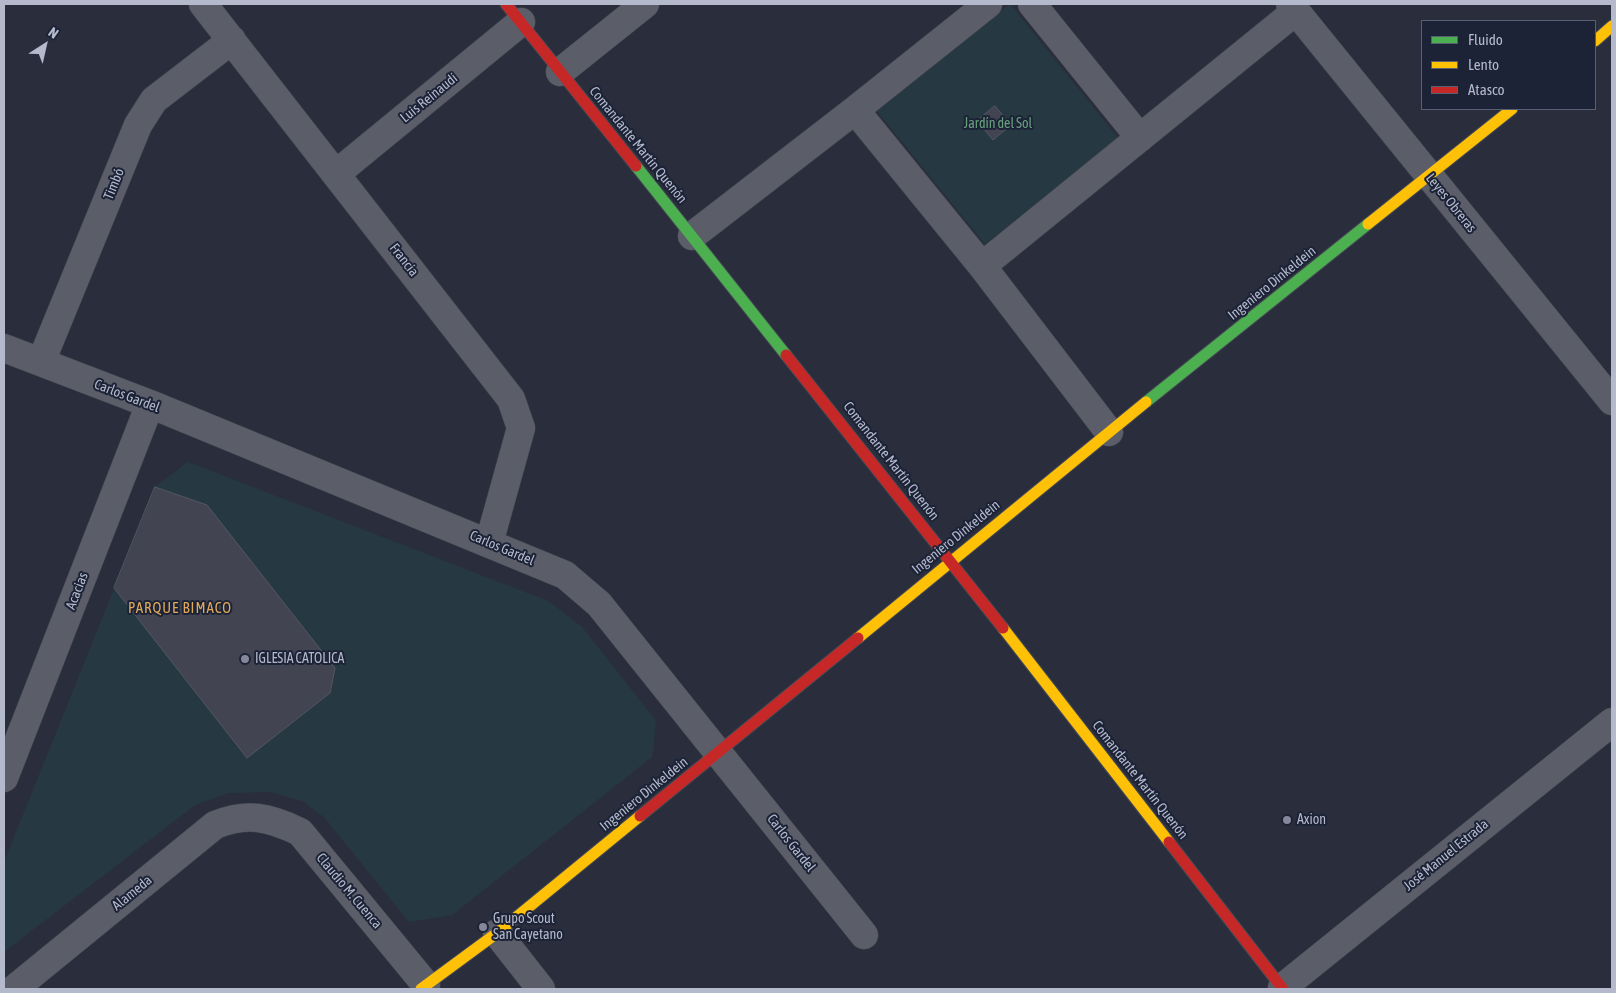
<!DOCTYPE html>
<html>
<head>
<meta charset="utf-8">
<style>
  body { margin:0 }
  #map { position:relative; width:1616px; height:993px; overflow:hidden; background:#2a2e3c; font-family:"Asap Condensed",sans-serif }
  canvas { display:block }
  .frame { position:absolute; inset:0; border:5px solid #b4b9cc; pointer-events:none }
  .legend { position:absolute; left:1421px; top:20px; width:175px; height:90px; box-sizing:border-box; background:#1c2337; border:1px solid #595f73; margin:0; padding:6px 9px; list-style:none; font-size:15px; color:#b4b9cc }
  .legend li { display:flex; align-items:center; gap:10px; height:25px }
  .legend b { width:25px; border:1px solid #595f73 }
  .north { position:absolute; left:20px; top:20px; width:50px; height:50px; -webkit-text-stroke:4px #1c2337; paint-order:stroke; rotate:35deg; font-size:14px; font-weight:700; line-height:20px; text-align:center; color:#b4b9cc }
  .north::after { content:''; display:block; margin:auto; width:18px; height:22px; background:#b4b9cc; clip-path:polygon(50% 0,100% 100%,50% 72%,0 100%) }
</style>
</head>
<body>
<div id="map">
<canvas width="1616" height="993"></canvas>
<div class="frame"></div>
<ul class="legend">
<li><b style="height:6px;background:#4caf50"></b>Fluido</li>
<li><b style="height:6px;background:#ffc107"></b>Lento</li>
<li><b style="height:6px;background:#c62828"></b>Atasco</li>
</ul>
<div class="north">N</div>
</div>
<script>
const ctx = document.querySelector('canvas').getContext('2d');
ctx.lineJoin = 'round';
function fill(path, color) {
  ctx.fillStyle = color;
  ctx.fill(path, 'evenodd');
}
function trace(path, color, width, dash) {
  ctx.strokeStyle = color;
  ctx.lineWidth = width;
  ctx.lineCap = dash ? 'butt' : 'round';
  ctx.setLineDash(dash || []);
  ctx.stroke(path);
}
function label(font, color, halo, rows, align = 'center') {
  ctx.font = font + ' "Asap Condensed",sans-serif';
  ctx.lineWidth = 4;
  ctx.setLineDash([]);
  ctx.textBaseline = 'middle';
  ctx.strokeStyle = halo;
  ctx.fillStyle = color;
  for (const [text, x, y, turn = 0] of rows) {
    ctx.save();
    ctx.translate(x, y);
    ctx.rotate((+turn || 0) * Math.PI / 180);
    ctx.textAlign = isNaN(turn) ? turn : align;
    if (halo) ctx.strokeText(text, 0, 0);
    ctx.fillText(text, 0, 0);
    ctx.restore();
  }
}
fill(new Path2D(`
  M1010 4 1118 138 985 244 877 111Z
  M188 462 548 601 582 627 656 721 652 757 452 915 409 922 324 817 302 801 270 792 228 793 195 805 4 952V862L155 487Z`), '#263943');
const building = new Path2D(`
  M995 106 1011 125 993 140 977 121Z
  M155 487 207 505 335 668 330 693 247 758 114 588Z`);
fill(building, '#424551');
trace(building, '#525662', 1);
const street = new Path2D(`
  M203 4 511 399 521 428 489 543
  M1032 4 1140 138
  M1290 4 1612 401
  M560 72 645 4
  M855 110 982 266 1109 432
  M337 173 521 22
  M692 236 855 110 988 4
  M982 266 1296 11
  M4 348 150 404 565 575 599 604 864 935
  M41 362 138 125 154 100 232 40
  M4 778 150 404
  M497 933 541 989
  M1282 988 1612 722
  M14 989 215 825C248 812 269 817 300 832L426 985`);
const fast = new Path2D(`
  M636 166 786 355
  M1146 402 1368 224`);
const slow = new Path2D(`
  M1595 41 1612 26
  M1368 224 1512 109
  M1003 628 1169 842
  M858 638 1146 402
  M421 989 497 933 640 816`);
const jam = new Path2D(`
  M506 4 636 166
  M786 355 1003 628
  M640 816 858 638
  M1169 842 1283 989`);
trace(street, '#464a54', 29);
trace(fast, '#464a54', 13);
trace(slow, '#464a54', 13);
trace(jam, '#464a54', 13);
trace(street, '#5b5e68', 28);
trace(fast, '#4caf50', 11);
trace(slow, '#ffc107', 11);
trace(jam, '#c62828', 11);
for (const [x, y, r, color] of [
  [245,659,5,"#84889a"],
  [1287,820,5,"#84889a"],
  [483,927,5,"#84889a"]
]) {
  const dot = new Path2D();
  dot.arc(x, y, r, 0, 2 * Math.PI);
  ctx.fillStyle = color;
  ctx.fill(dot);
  trace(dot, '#1c2337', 2);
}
label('14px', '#b4b9cc', '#1c2337', [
  ["Luis Reinaudi",429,98,-39],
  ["Comandante Martín Quenón",638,145,51],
  ["Timbó",114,184,-68],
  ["Leyes Obreras",1451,203,51],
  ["Francia",404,260,52],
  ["Ingeniero Dinkeldein",1272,283,-39],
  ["Carlos Gardel",127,396,21],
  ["Comandante Martín Quenón",891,461,52],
  ["Ingeniero Dinkeldein",956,537,-39],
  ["Carlos Gardel",502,548,23],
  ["Acacias",77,591,-69],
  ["Comandante Martín Quenón",1140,780,52],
  ["Ingeniero Dinkeldein",644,794,-39],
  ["Carlos Gardel",791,843,52],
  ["José Manuel Estrada",1446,855,-39],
  ["Claudio M. Cuenca",349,891,50],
  ["Alameda",132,893,-39]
]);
label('14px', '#68a07e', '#1c2337', [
  ["Jardín del Sol",998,124]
]);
label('14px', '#b4b9cc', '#1c2337', [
  ["IGLESIA CATOLICA",255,659],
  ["Axion",1297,820],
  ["Grupo Scout",493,919],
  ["San Cayetano",493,935]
], 'left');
ctx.letterSpacing = '1px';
label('15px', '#e1aa5a', '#1c2337', [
  ["PARQUE BIMACO",180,608]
]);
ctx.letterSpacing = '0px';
</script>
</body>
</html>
